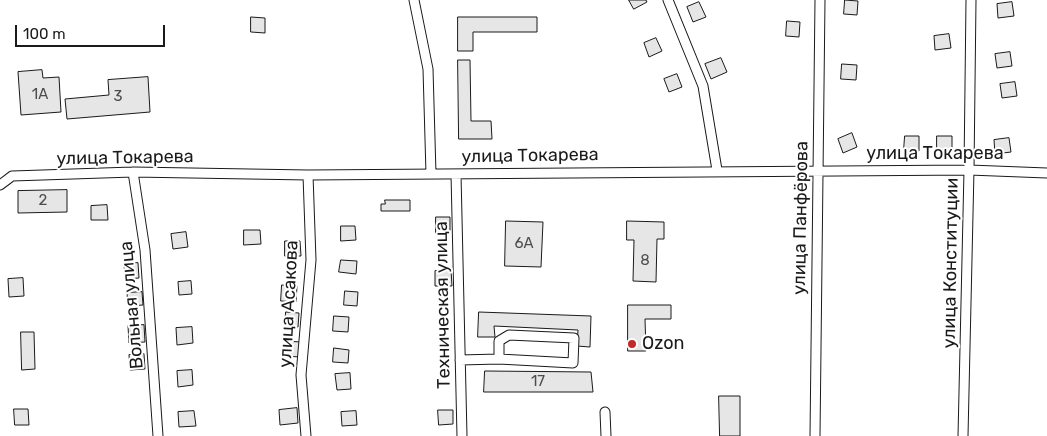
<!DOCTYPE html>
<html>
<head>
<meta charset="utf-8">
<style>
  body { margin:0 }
  #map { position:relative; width:1047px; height:436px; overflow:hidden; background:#fff; font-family:Rubik,sans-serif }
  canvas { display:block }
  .scale { position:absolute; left:15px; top:25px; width:150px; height:22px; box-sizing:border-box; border:2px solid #1a1a1a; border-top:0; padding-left:6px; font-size:15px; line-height:18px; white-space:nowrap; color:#1a1a1a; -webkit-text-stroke:4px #fff; paint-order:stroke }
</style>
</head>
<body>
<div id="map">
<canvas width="1047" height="436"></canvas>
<div class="scale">100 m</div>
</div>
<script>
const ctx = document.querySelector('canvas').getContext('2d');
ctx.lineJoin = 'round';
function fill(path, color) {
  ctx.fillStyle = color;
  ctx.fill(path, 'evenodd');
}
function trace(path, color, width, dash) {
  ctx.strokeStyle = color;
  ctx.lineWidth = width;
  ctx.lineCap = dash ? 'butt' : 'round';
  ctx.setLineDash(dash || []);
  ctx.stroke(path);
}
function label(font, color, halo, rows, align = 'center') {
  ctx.font = font + ' Rubik,sans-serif';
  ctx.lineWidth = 4;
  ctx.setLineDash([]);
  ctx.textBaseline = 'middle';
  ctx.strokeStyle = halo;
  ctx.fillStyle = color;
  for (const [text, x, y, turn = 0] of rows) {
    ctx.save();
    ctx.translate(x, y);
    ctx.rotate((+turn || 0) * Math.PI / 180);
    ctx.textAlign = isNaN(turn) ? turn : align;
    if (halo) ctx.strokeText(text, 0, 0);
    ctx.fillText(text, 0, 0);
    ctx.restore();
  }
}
const building = new Path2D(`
  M629 0H646L647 2 634 9Z
  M845 0 858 1 857 15 844 14Z
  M699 2 706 17 693 22 687 7Z
  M1012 2 1014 16 998 18 997 4Z
  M251 17 265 18V33L251 32Z
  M458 17H537V32H473V51H458Z
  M787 21 800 22 799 37 786 36Z
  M949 34 951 48 935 50 934 36Z
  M656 38 662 51 649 57 644 43Z
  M1010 52 1012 66 997 68 995 54Z
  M721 58 727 72 711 79 705 64Z
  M458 60H470L471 121H491L492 139H459Z
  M842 64 857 65 856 80 841 79Z
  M42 70 43 78 59 77 61 112 21 115 18 72Z
  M677 74 682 87 669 92 664 79Z
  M148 77 150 112 67 119 65 99 109 95 108 80Z
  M1015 82 1017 96 1002 98 1000 84Z
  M852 133 857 147 843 153 838 139Z
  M905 136H919V151L904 150Z
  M937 136H952V151H937Z
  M1009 138 1011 152 995 154 994 140Z
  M67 190V212L18 213V191Z
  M385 200H410V211H381V204H385Z
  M107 205 108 220H91V206Z
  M436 217H450V233H436Z
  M506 221 543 222 541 267 505 266Z
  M627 221 664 222V239H657L656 282 633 281 634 240H627Z
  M341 226H355L356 240 341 241Z
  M244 230H260L261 244 244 245Z
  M186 232 188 247 173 249 171 234Z
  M285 241H300L301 256H285Z
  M341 260 357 261 356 274 339 272Z
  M138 263 139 278 125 279 124 264Z
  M451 270 452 286H435V271Z
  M23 278 24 296 9 297 8 279Z
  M191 281 192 294 179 295 178 282Z
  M282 285 297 286 296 302 281 301Z
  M345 291 358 292 357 306 344 305Z
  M142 292 143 305 128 306 127 293Z
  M628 305H671V319H645L646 351H628Z
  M286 312 299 313 298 327 285 326Z
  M479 312 591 316 590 347 577 346 578 330 494 326 495 337H478Z
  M334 316 349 317 348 332 333 331Z
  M144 325 145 342 129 343 128 326Z
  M192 327 193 343 177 345 176 328Z
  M21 332H34L35 369 22 370Z
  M285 341 301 342 300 357 284 356Z
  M334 348 349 350 348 363 333 362Z
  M144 354 145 369 130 370 129 355Z
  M192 370 193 385 178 387 177 371Z
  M485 371 591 372 593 392H484Z
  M350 373 351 389 337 390 335 374Z
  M719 396H740V436H720Z
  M297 408 298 423 280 425 279 410Z
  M14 409H28L29 425H15Z
  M438 410H453V424L439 425Z
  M194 411 196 426 179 427 178 412Z
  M356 411 357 425 342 426 341 412Z`);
fill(building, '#e6e6e6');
trace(building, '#1a1a1a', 1);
const minor = new Path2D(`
  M414 0 428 69 431 174
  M668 0 703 86 717 170
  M133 172 145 250 158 436
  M456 174 462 436
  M0 185 12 176 133 172 308 175 969 170 1047 173
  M460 360 499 359 573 363 574 338 509 335 499 341V359
  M605 412 606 436
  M306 436 301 375 311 260 308 175
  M815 436 820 0
  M963 436 969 170 971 0`);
trace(minor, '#1a1a1a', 11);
trace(minor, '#fff', 9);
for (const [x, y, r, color] of [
  [632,344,5,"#c62828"]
]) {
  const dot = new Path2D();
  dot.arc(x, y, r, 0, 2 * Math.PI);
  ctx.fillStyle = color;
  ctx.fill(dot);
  trace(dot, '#fff', 2);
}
label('15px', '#4d4d4d', null, [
  ["1А",40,95],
  ["3",118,97],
  ["2",43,201],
  ["6А",524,244],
  ["8",645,261],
  ["17",538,382]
]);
label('18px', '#1a1a1a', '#fff', [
  ["улица Токарева",935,154],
  ["улица Токарева",530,156,-1],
  ["улица Токарева",125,158,-1],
  ["улица Панфёрова",801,218,-89],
  ["улица Конституции",951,263,-89],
  ["улица Асакова",289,304,-87],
  ["Вольная улица",132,305,-95],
  ["Техническая улица",443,305,-91]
]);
label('18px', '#1a1a1a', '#fff', [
  ["Ozon",642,344]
], 'left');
</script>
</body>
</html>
